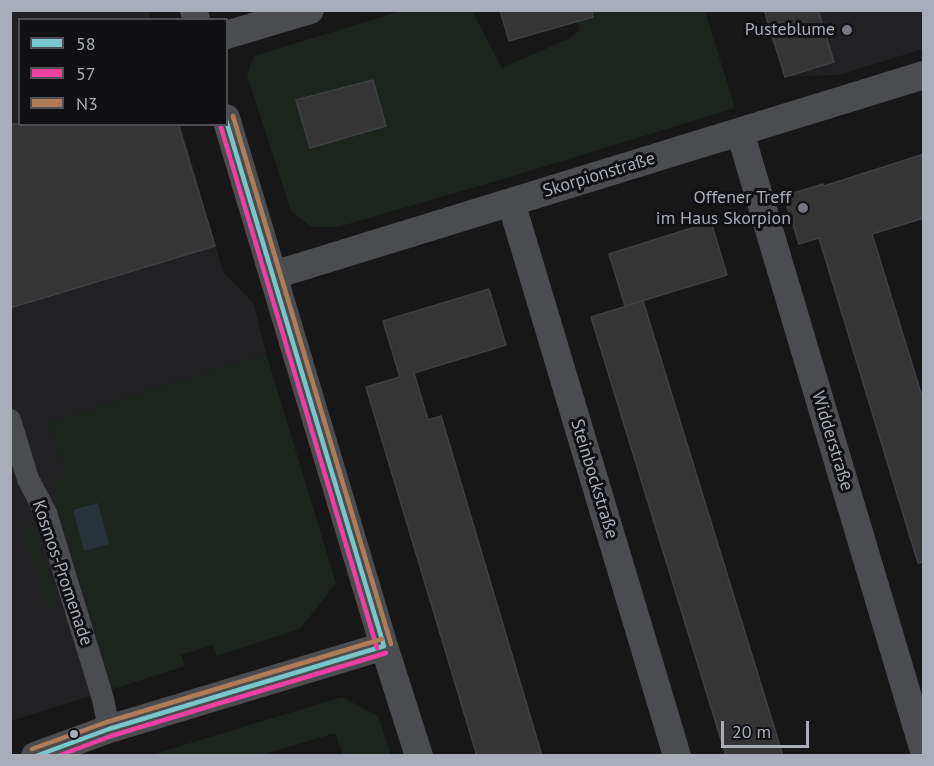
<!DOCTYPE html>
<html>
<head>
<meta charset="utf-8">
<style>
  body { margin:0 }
  #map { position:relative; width:934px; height:766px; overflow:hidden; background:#171717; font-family:"PT Sans",sans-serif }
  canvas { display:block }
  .frame { position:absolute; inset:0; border:12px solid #a8adb8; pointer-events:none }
  .legend { position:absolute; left:18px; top:18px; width:210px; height:108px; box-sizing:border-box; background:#111113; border:2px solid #4d4f55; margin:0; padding:8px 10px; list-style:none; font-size:18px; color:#a8adb8 }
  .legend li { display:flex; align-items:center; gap:12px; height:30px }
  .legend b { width:30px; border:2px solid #4d4f55 }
  .scale { position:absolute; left:721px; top:721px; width:88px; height:27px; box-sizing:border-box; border:3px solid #a8adb8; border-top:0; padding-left:8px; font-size:18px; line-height:21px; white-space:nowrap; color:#a8adb8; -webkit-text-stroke:4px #111113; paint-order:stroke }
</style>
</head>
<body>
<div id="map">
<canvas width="934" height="766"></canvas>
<div class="frame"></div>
<ul class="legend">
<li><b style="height:8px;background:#77c8cc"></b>58</li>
<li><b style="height:8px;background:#ee40a2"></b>57</li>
<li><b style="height:8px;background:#b07c57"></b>N3</li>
</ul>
<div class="scale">20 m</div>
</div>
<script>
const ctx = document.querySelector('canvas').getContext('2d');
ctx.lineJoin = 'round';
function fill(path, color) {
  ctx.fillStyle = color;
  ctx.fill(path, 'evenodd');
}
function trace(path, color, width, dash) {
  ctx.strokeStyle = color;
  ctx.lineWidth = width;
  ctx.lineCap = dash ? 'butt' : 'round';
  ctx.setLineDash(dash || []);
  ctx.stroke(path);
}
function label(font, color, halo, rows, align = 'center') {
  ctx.font = font + ' "PT Sans",sans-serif';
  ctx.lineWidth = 6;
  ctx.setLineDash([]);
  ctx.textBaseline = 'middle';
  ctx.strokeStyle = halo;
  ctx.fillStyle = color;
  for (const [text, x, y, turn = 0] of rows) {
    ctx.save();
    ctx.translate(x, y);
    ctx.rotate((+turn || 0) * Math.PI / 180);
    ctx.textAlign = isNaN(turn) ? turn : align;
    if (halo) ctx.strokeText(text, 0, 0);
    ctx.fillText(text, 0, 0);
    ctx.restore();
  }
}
fill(new Path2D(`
  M11 11H148L151 19 20 20V124L181 125 223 272 254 304 266 353 48 423 66 475 52 483 113 689 11 721Z
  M764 11H923V49L839 75 785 77Z`), '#212123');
fill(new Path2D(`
  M401 11H472L502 68 570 38 580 30 575 11H705L735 108 510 177 338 227H311L291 211 247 75 254 56Z
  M266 353 336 583 300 629 217 656 213 645 181 655 185 666 113 689 51 483 66 475 48 423Z
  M32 523 58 606 48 610 21 527Z
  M342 697 378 716 391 755H343L335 733 262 755H151Z`), '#1d241e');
fill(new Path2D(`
  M98 503 109 544 84 551 73 510Z`), '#2a3239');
const building = new Path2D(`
  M500 10H592L593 17 509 41Z
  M764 10H818L834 62 785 77Z
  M373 80 386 126 310 148 296 100Z
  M10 124H178L215 246 10 308Z
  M924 154V218L872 234 924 403V562L918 563 819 238 799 244 784 196 823 184 824 186Z
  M711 222 727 275 625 306 609 254Z
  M489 289 506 345 414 373 428 420 441 416 542 756H477L366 387 400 377 383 321Z
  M643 301 783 756H726L591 317Z`);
fill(building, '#353536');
trace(building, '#3f4043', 1.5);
trace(new Path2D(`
  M10 420 28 479 46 513 103 699 109 729`), '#4b4c50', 22);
trace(new Path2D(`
  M194 10 196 20
  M226 35 310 10
  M226 118 384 646 419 756
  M740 132 924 751
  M511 202 677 756
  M274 275 924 75
  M35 756 109 729 384 646`), '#4b4c50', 28);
trace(new Path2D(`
  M226 120 384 646
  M36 756 109 729 384 646`), '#77c8cc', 4.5);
trace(new Path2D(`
  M220 124 377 648
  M58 756 111 736 386 653`), '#ee40a2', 4.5);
trace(new Path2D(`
  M233 116 391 644
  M32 749 107 722 382 639`), '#b07c57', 4.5);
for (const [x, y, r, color] of [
  [847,30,6,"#757880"],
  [803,208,6,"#757880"],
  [74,734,5,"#a8adb8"]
]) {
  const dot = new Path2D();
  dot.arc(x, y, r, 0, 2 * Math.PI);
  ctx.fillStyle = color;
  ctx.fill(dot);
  trace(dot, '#111113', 2);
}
label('18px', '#a8adb8', '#111113', [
  ["Pusteblume",835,30],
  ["Offener Treff",791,198],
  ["im Haus Skorpion",791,219]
], 'right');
label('18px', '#a8adb8', '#111113', [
  ["Skorpionstraße",599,175,-17],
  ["Widderstraße",832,441,73],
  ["Steinbockstraße",594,479,73],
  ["Kosmos-Promenade",62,573,71]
]);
</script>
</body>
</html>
